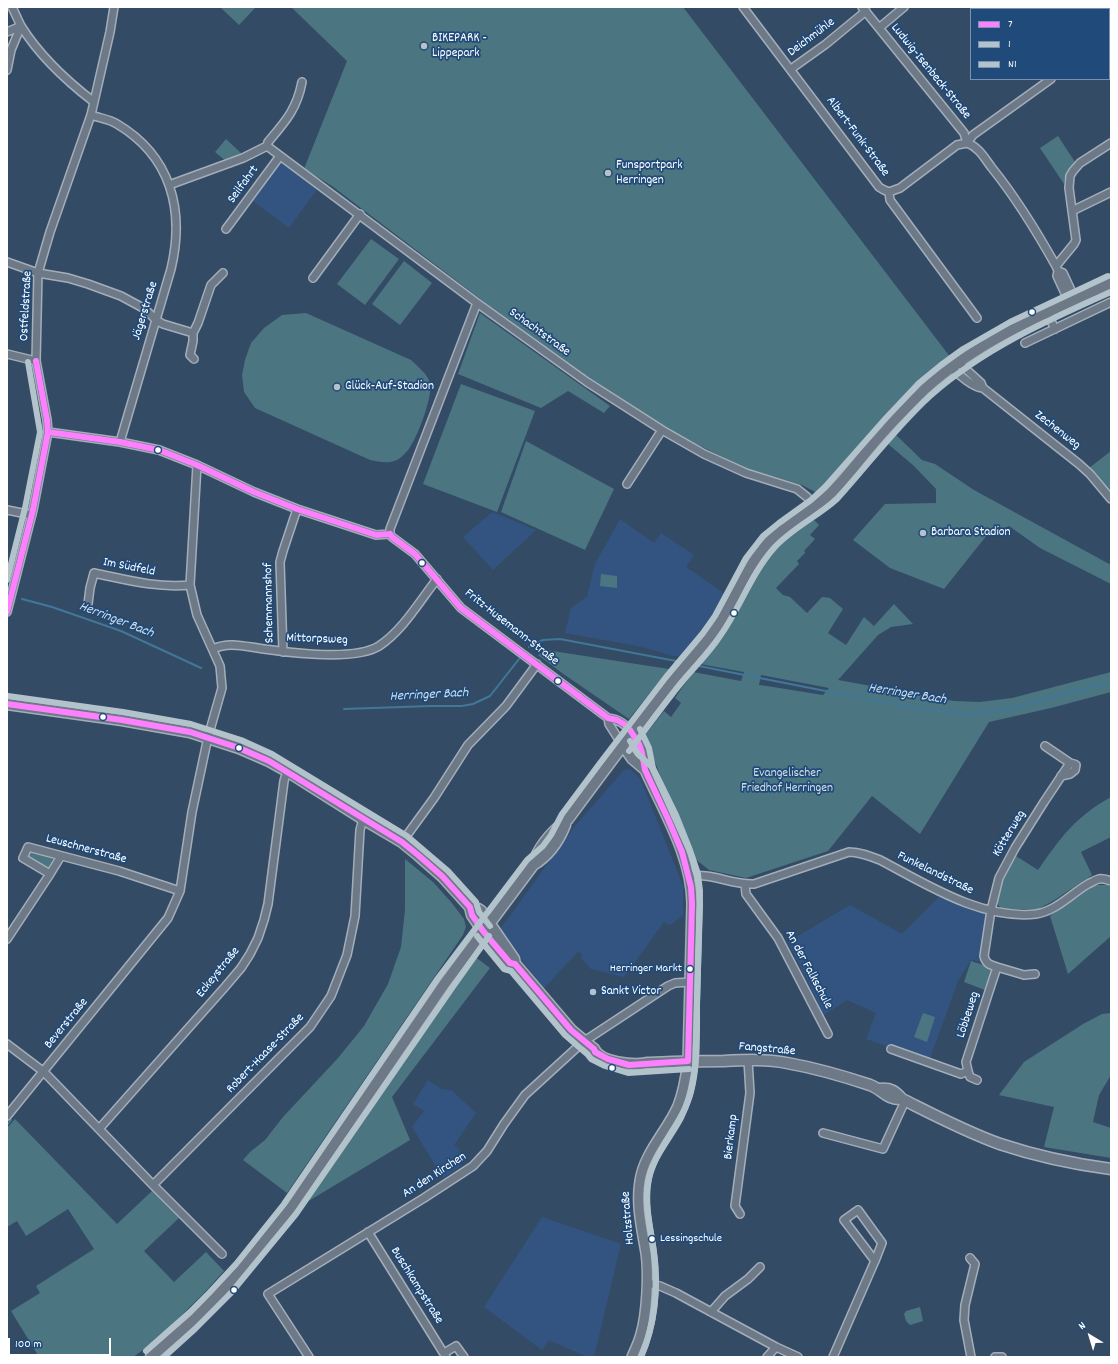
<!DOCTYPE html>
<html>
<head>
<meta charset="utf-8">
<style>
  body { margin:0 }
  #map { position:relative; width:1118px; height:1364px; overflow:hidden; background:#344b65; font-family:Dekko,sans-serif }
  canvas { display:block }
  .frame { position:absolute; inset:0; border:8px solid #fff; pointer-events:none }
  .legend { position:absolute; left:970px; top:8px; width:140px; height:72px; box-sizing:border-box; background:#1f4a7a; border:1px solid #7992af; margin:0; padding:5px 7px; list-style:none; font-size:12px; color:#fff }
  .legend li { display:flex; align-items:center; gap:8px; height:20px }
  .legend b { width:20px; border:1px solid #7992af }
  .north { position:absolute; left:1070px; top:1316px; width:40px; height:40px; -webkit-text-stroke:3px #1f4a7a; paint-order:stroke; rotate:322deg; font-size:11px; font-weight:700; line-height:16px; text-align:center; color:#fff }
  .north::after { content:''; display:block; margin:auto; width:14px; height:18px; background:#fff; clip-path:polygon(50% 0,100% 100%,50% 72%,0 100%) }
  .scale { position:absolute; left:8px; top:1338px; width:103px; height:18px; box-sizing:border-box; border:2px solid #fff; border-top:0; padding-left:5px; font-size:12px; line-height:14px; white-space:nowrap; color:#fff; -webkit-text-stroke:3px #1f4a7a; paint-order:stroke }
</style>
</head>
<body>
<div id="map">
<canvas width="1118" height="1364"></canvas>
<div class="frame"></div>
<ul class="legend">
<li><b style="height:5px;background:#fd80ff"></b>7</li>
<li><b style="height:5px;background:#b3c3cc"></b>1</li>
<li><b style="height:5px;background:#b3c3cc"></b>N1</li>
</ul>
<div class="north">N</div>
<div class="scale">100 m</div>
</div>
<script>
const ctx = document.querySelector('canvas').getContext('2d');
ctx.lineJoin = 'round';
function fill(path, color) {
  ctx.fillStyle = color;
  ctx.fill(path, 'evenodd');
}
function trace(path, color, width, dash) {
  ctx.strokeStyle = color;
  ctx.lineWidth = width;
  ctx.lineCap = dash ? 'butt' : 'round';
  ctx.setLineDash(dash || []);
  ctx.stroke(path);
}
function label(font, color, halo, rows, align = 'center') {
  ctx.font = font + ' Dekko,sans-serif';
  ctx.lineWidth = 3.5;
  ctx.setLineDash([]);
  ctx.textBaseline = 'middle';
  ctx.strokeStyle = halo;
  ctx.fillStyle = color;
  for (const [text, x, y, turn = 0] of rows) {
    ctx.save();
    ctx.translate(x, y);
    ctx.rotate((+turn || 0) * Math.PI / 180);
    ctx.textAlign = isNaN(turn) ? turn : align;
    if (halo) ctx.strokeText(text, 0, 0);
    ctx.fillText(text, 0, 0);
    ctx.restore();
  }
}
fill(new Path2D(`
  M282 161 318 188 289 228 253 201Z
  M492 512 536 530 493 570 463 537Z
  M620 519 654 543 661 533 694 555 686 567 725 594 719 608 682 656H673L643 647 565 633 571 608 587 597 595 564Z
  M630 769 641 780 683 886V915L670 925 664 922 624 977 591 969 581 958 583 955 579 951 544 988 505 938 501 928 575 826 624 770Z
  M941 895 990 911 984 962 971 960 958 981 929 1061 866 1039 876 1013 847 1000 824 1015 788 942 850 905 902 934Z
  M428 1080 441 1089 451 1090 476 1113 454 1145 460 1151 457 1159 461 1166 443 1178 412 1127 424 1111 413 1104Z
  M542 1217 621 1244 594 1357H587L549 1340 542 1350 484 1307Z`), '#335480');
fill(new Path2D(`
  M220 7H256L239 25Z
  M291 7H683L951 358 922 383 889 415 819 494 802 485 745 468 676 434 587 376 487 304 332 186 304 169 347 61Z
  M1058 136 1075 162C1069 169 1065 175 1064 184L1040 148Z
  M226 139 242 154 227 162 215 152Z
  M371 239 399 259 365 305 337 284Z
  M404 261 432 283 400 325 372 304Z
  M306 313 411 360C417 366 428 374 430 383 433 396 418 436 410 447 408 451 401 458 397 460 389 464 379 462 370 460L255 408 244 392 242 375 245 360 251 343 264 328 282 315Z
  M480 313 610 406 604 413 568 391 541 408 458 374Z
  M461 384 535 411 497 512 423 484Z
  M895 434 922 460 935 464 974 490 1111 565V584L1040 548 1009 526 1002 529 995 525 944 589 890 568 853 540 885 504 936 503V489L914 466 881 438 885 435Z
  M526 441 614 489 585 550 501 512Z
  M1111 451V497L1089 468Z
  M812 518 819 525 810 535 815 539 804 551 805 553 797 561 799 564 776 588 783 595 790 597 807 613 822 597 830 598 843 609 828 633 846 645 864 617 874 626 894 604 913 624 891 627 878 635 838 680 954 701 980 702 1012 698 1111 672V692L1051 708 989 722 920 834 872 796 828 851 746 878 709 870 694 858 682 841 671 805 645 735 664 711 671 717 681 703 675 698 693 672 741 681 744 672 700 664 727 629 755 575 768 554 786 536ZM761 675 829 688 823 695 767 686 759 685Z
  M601 574 617 576V588L600 586Z
  M546 650 669 669 629 719 562 673 538 655Z
  M1111 797V837L1081 852 1092 875 1053 901 1038 909H1001L997 903 1004 878 1016 856 1038 870C1061 837 1075 817 1111 797Z
  M31 850 54 857 48 868H47L28 858 27 856Z
  M405 859 433 882 451 902 464 919 466 927 463 935 287 1193 243 1160 250 1152 265 1140 283 1117 338 1058 364 1026 388 984 401 947 405 910Z
  M1095 885H1107L1111 887V936L1068 974 1050 916 1078 895Z
  M470 953 490 968 392 1097 410 1140 292 1211Z
  M971 961C984 966 995 965 990 981 988 985 988 987 985 990L964 982Z
  M923 1013 935 1017 927 1042 914 1037Z
  M1111 1013V1075L1099 1095 1093 1122 1111 1128V1158L1044 1147 1054 1107 999 1095 1024 1062 1083 1024 1102 1014Z
  M15 1119 117 1224 152 1191 179 1218 144 1251 174 1282 206 1252 224 1271 203 1294 154 1342 133 1357H39L11 1311 40 1293 36 1286 94 1249 68 1209 26 1236 17 1221 7 1227V1128Z
  M920 1307 923 1321 910 1325 906 1321 904 1314 906 1311Z`), '#4b7581');
trace(new Path2D(`
  M22 599 52 607 121 631 201 668
  M529 647 543 640 560 639 676 661
  M699 666 876 701 930 710 971 715 1008 709 1111 682
  M344 709 430 706H462L473 704 490 696 519 659
  M7 1125 11 1120`), '#417798', 2);
const minor = new Path2D(`
  M12 7C15 13 18 20 21 26 39 55 68 82 94 102
  M743 7 879 187 884 190 889 192
  M862 7 964 133 967 143
  M993 7 994 9
  M879 28 904 7
  M7 32 21 26
  M1109 34 1111 31
  M791 69 826 44 866 11
  M7 70 11 50 21 26
  M91 115C99 118 109 119 117 124 171 156 185 210 171 269L120 442
  M967 143C979 147 985 159 992 168 1017 199 1037 232 1056 266L1058 271 1057 276 1069 302
  M267 146 477 303 587 382 662 430 704 454 746 473 797 489 807 497 815 507
  M267 146 268 142C285 122 297 109 302 82
  M169 185 243 158 267 146
  M889 192 900 188 957 145 967 143 973 135 1051 79
  M889 192 890 200 977 318
  M1072 211 1111 192
  M226 229 280 156
  M7 262 38 273 68 278 88 284 121 296 145 309 156 320 163 324 193 333
  M1056 266 1074 244 1076 240 1069 188 1070 176 1073 171 1080 163 1111 143
  M1058 271 1063 273 1075 299
  M313 278 360 214
  M1047 313 1055 329
  M1025 343 1111 302
  M7 354 36 361
  M194 359 190 355 193 341V333L198 323 211 285 223 273
  M959 363 981 383 983 388 1079 464 1090 474 1111 499
  M952 368C959 375 974 388 983 388
  M48 432 120 442 159 450 197 465 254 492 297 509 376 535 390 534
  M627 484 662 430
  M7 510 32 515
  M390 534 392 537 415 554 461 608 608 718C619 719 626 725 633 733
  M390 534V529L477 303
  M88 604 90 588 94 573C128 580 155 588 190 585
  M7 612 33 510 48 432 47 420 36 361 38 273 50 232 91 115 110 32 114 7
  M213 649C229 641 247 647 264 649 292 653 355 661 379 646 403 630 419 602 437 579
  M283 652 280 562 283 551 297 509
  M608 718 609 724 623 746
  M1061 776 1070 774 1075 770 1076 765 1074 764 1070 763
  M402 842 434 798 468 745 506 706 537 664
  M50 874 23 858 28 847 119 871 180 891
  M690 876C713 873 732 885 754 884L849 852C860 852 870 856 880 860 926 884 981 920 1036 914 1056 911 1071 894 1088 884 1092 882 1095 880 1099 879 1104 878 1107 880 1111 881
  M745 885 746 894 778 938 828 1034
  M7 939 50 874 61 856
  M997 967 1024 975 1035 974
  M7 1044 44 1072 153 1185 222 1254
  M891 1049 961 1074 968 1071 966 1062 997 967C990 965 986 964 984 956L991 910 999 878 1015 848 1044 802 1070 763 1045 746
  M968 1071 970 1077 977 1080
  M7 1116 168 918 180 891 192 812 208 737 222 688 220 666 197 615 190 585 197 465
  M99 1129 224 988 241 968 250 954 258 938 264 920 268 904 284 781 287 771
  M823 1133 883 1149 905 1101
  M153 1185 310 1027 331 996 347 955 355 916 360 830 363 819
  M740 1214 735 1206 750 1093 748 1060
  M368 1232 446 1357
  M970 1258 975 1264 965 1305 964 1320 971 1357
  M647 1283 660 1286 676 1293 776 1347 798 1357
  M711 1312 725 1296 748 1279 760 1267
  M444 1353 456 1346 464 1357
  M309 1357 268 1294 424 1198 473 1166 487 1151 504 1124 525 1095 583 1042 668 986 675 983 690 982
  M767 1357 776 1347
  M833 1357 874 1263 875 1261 882 1243 858 1210 844 1220 875 1261
  M995 1357H1002`);
const tertiary = new Path2D(`
  M623 746 632 759 645 770
  M632 1357C635 1350 639 1342 641 1334 647 1314 649 1274 646 1253 642 1229 636 1205 640 1181 644 1153 667 1131 678 1106 684 1091 686 1077 688 1061L692 904C692 858 664 812 645 770 645 756 641 744 633 733`);
const secondary = new Path2D(`
  M7 704 122 720 190 732 239 748 269 761 287 771 363 819 402 842 418 855 442 876 470 907 472 915 483 931 510 963 515 964
  M533 865C548 856 559 840 565 825
  M470 907 478 909 481 911 514 959 515 964 571 1030 594 1049C600 1063 634 1066 647 1063 673 1062 698 1061 724 1061 745 1060 767 1059 787 1063 815 1068 843 1076 870 1085 883 1090 887 1100 902 1099
  M880 1089C891 1088 895 1091 902 1099 934 1115 966 1132 1000 1144 1036 1156 1073 1164 1111 1169
  M151 1357 196 1318 215 1298 242 1269 271 1233 290 1209 445 983 533 865C538 847 554 830 568 819 602 773 636 727 672 682 685 665 702 649 714 631 735 602 745 567 769 542 787 523 812 512 831 493 851 473 867 449 887 428 899 415 912 402 925 389 978 341 1047 312 1111 283`);
trace(minor, '#a4aeba', 10);
trace(tertiary, '#a4aeba', 12);
trace(secondary, '#a4aeba', 13);
trace(minor, '#6d7986', 7);
trace(tertiary, '#6d7986', 9);
trace(secondary, '#6d7986', 10);
trace(new Path2D(`
  M48 432 120 442 159 450 197 465 254 492 297 509 376 535 390 534
  M390 534 392 537 415 554 461 608 608 718 617 720 624 724 630 730 639 744 642 753 645 770 668 819 682 852 691 887 692 904 688 1061
  M7 612 33 510 48 432 47 420 36 361
  M7 704 122 720 190 732 239 748 269 761 402 842 418 855 442 876 470 907 472 915 483 931 510 963 515 964 571 1030 594 1049 595 1052 608 1059 629 1065 688 1061`), '#fd80ff', 6);
trace(new Path2D(`
  M640 729 649 748 653 768 676 815 690 850 699 885 700 904 695 1068C693 1085 689 1102 681 1118 670 1139 652 1158 648 1182 644 1206 651 1229 654 1252 659 1287 655 1325 641 1357
  M629 751C647 728 663 705 681 683 694 667 709 653 720 636 740 608 751 574 774 548 792 528 817 517 837 499 868 465 896 427 930 396 983 349 1048 320 1111 292
  M477 936 504 969 511 971 565 1035 587 1054 591 1059 605 1066 628 1073 689 1069
  M164 1357 195 1329 231 1293 296 1214 452 988 489 936`), '#b3c3cc', 6);
trace(new Path2D(`
  M7 580 25 508 40 432 28 362
  M8 696 123 712 191 724 241 740 272 754 407 836 448 871 476 902 479 912 490 926
  M630 741 638 754 652 767 692 856 698 874 700 891C699 929 698 967 697 1005 697 1034 698 1064 691 1092 682 1126 652 1150 648 1185 645 1208 651 1230 654 1253 658 1288 655 1325 641 1357
  M146 1351 190 1312 209 1293 236 1264 284 1204 438 978 527 860 543 846 551 835 562 814 600 763 666 677 703 633 715 616 746 558 763 536 779 523 811 500 825 487 886 418 919 383 941 365 963 349 1010 322 1108 276`), '#b3c3cc', 6);
for (const [x, y, r, color] of [
  [424,46,4,"#b8c0c9"],
  [608,173,4,"#b8c0c9"],
  [1032,312,3.5,"#fff"],
  [337,387,4,"#b8c0c9"],
  [158,450,3.5,"#fff"],
  [923,533,4,"#b8c0c9"],
  [422,563,3.5,"#fff"],
  [734,613,3.5,"#fff"],
  [558,681,3.5,"#fff"],
  [103,717,3.5,"#fff"],
  [239,748,3.5,"#fff"],
  [690,969,3.5,"#fff"],
  [593,992,4,"#b8c0c9"],
  [612,1068,3.5,"#fff"],
  [652,1239,3.5,"#fff"],
  [234,1290,3.5,"#fff"]
]) {
  const dot = new Path2D();
  dot.arc(x, y, r, 0, 2 * Math.PI);
  ctx.fillStyle = color;
  ctx.fill(dot);
  trace(dot, '#1f4a7a', 1.5);
}
label('12px', '#fff', '#1f4a7a', [
  ["Herringer Markt",682,969],
  ["Lessingschule",660,1239,"left"]
], 'right');
label('13px', '#fff', '#1f4a7a', [
  ["Deichmühle",812,38,-37],
  ["Ludwig-Isenbeck-Straße",930,72,51],
  ["Albert-Funk-Straße",857,137,53],
  ["Seilfahrt",244,185,-54],
  ["Ostfeldstraße",27,306,-87],
  ["Jägerstraße",146,311,-73],
  ["Schachtstraße",539,333,36],
  ["Zechenweg",1057,431,38],
  ["Im Südfeld",129,568,11],
  ["Schemmannshof",270,603,-91],
  ["Fritz-Husemann-Straße",511,628,38],
  ["Mittorpsweg",317,640,2],
  ["Kötterweg",1010,834,-59],
  ["Leuschnerstraße",86,850,15],
  ["Funkelandstraße",935,874,26],
  ["An der Falkschule",808,970,62],
  ["Eckeystraße",219,973,-51],
  ["Löbbeweg",969,1015,-72],
  ["Beverstraße",67,1024,-51],
  ["Fangstraße",767,1050,5],
  ["Robert-Haase-Straße",266,1054,-46],
  ["Bierkamp",732,1137,-83],
  ["An den Kirchen",435,1176,-33],
  ["Holzstraße",629,1218,-95],
  ["Buschkampstraße",416,1286,58]
]);
label('13px', '#fff', '#1f4a7a', [
  ["BIKEPARK -",432,39],
  ["Lippepark",432,54],
  ["Funsportpark",616,166],
  ["Herringen",616,181],
  ["Glück-Auf-Stadion",345,387],
  ["Barbara Stadion",931,533],
  ["Sankt Victor",601,992]
], 'left');
label('13px', '#d3dee0', '#1f4a7a', [
  ["Evangelischer",787,774],
  ["Friedhof Herringen",787,789]
]);
label('italic 14px', '#d0dee6', '#1f4a7a', [
  ["Herringer Bach",116,621,21],
  ["Herringer Bach",907,695,9],
  ["Herringer Bach",429,696,-3]
]);
</script>
</body>
</html>
